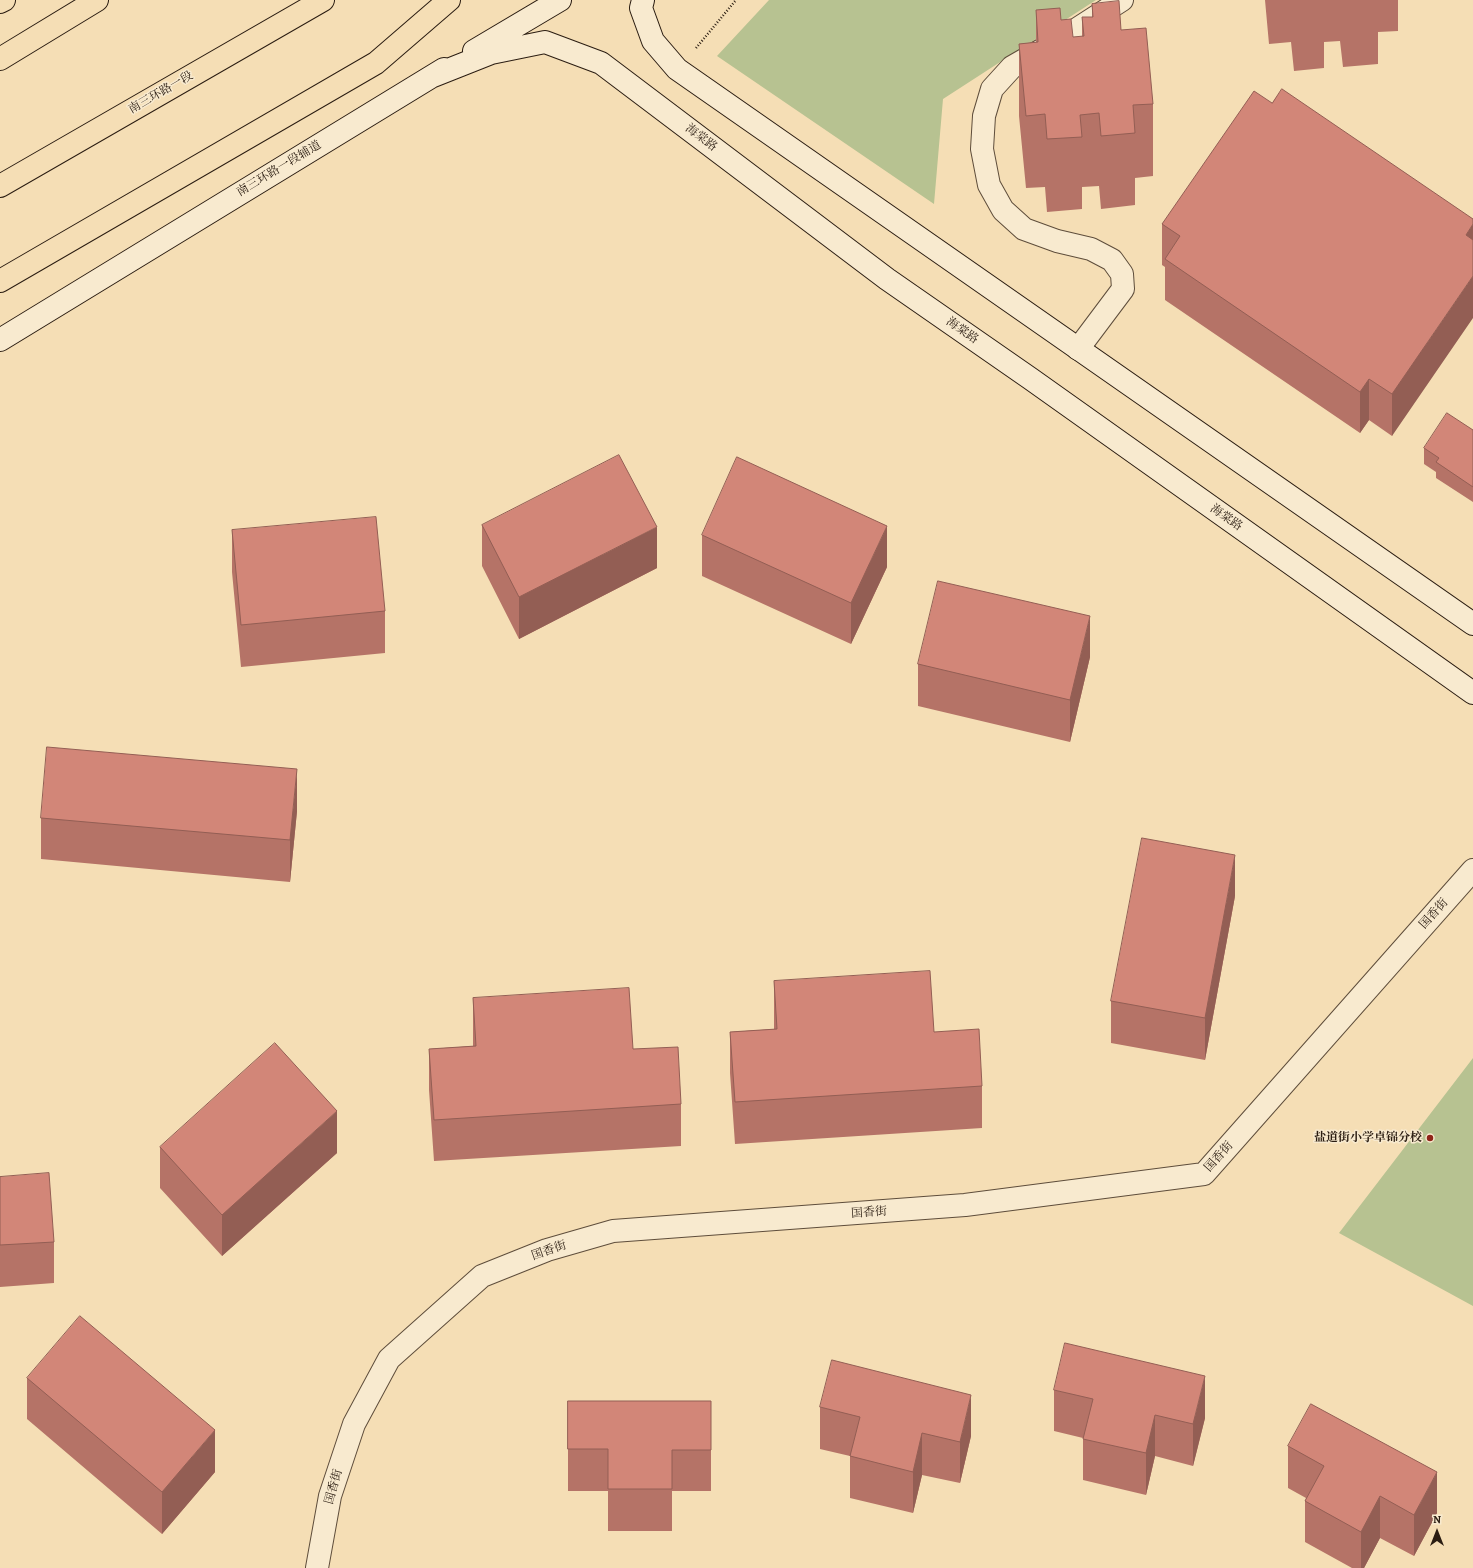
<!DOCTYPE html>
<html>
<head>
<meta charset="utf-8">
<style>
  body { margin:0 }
  #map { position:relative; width:1473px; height:1568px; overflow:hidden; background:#f5deb5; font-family:Alegreya,serif }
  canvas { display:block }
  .north { position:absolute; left:1417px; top:1512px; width:40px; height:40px; -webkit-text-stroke:3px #f8eacf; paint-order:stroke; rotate:0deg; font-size:11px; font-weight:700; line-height:16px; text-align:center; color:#2b1d12 }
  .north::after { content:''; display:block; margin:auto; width:14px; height:18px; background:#2b1d12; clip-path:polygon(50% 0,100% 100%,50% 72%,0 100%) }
</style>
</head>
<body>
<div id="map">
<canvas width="1473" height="1568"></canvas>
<div class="north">N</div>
</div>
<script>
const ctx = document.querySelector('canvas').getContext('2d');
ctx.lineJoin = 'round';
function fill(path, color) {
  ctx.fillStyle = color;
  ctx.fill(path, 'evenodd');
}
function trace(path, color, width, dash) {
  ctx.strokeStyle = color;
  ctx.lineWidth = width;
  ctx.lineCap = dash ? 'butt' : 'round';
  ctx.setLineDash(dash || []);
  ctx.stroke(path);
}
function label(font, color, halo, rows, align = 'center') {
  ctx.font = font + ' Alegreya,"Noto Serif SC",serif';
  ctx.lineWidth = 3;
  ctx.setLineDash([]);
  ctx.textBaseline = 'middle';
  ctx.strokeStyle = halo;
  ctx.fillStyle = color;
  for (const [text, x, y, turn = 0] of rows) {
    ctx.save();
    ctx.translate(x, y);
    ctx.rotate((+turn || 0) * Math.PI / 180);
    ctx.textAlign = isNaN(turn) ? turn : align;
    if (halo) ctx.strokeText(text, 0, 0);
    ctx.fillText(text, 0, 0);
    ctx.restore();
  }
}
fill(new Path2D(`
  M769 0H1096L943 99 934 204 717 56Z
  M1473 1058V1306L1339 1233Z`), '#b7c291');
const street = new Path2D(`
  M1078 349 1123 289 1122 274 1112 260 1091 249 1057 241 1024 229 1003 210 989 185 982 149 984 116 992 89 1012 67 1066 36 1122 0
  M317 1568 330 1496 354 1424 389 1359 482 1276 547 1250 613 1231 965 1205 1204 1174 1473 870`);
const secondary = new Path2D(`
  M643 0 641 8 653 41 677 69 1473 624
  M474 51 560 0
  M433 76 491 53 545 42 601 63 887 279 1031 379 1473 693
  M0 340 444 69`);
const highway = new Path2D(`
  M0 2 4 0
  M0 59 97 0
  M0 186 323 0
  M0 281 376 63 449 0`);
trace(street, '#5e4d3b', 24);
trace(secondary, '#2b1d12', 24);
trace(highway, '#2b1d12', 24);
trace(new Path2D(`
  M696 48 736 0`), '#2b1d12', 2.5, [1, 2]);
trace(street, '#f8eacf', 22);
trace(secondary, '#f8eacf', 22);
trace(highway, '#f5deb5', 22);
fill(new Path2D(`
  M1265 0H1398V31L1378 32V64L1343 67 1340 41 1324 42V68L1294 71 1291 42 1269 44Z
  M1092 4 1121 30 1153 104V176L1135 178V205L1101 209 1099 186 1082 187V209L1047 212 1045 187 1026 188 1019 116V44L1036 42V10L1061 20 1073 37H1082V17H1092Z
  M1272 103 1473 219 1392 436 1369 420 1360 433 1165 300V267L1162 265V224Z
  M1473 430V502L1436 478V472L1424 464V448Z
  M482 525 657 568 519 639 482 566Z
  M232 530 385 611V653L241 667 232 572Z
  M702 535 887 567 851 644 702 576Z
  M1090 657 1070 742 918 706V664Z
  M297 811 290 882 41 859V818Z
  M1235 896 1205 1060 1111 1043V1001Z
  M774 981 934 1032 982 1086V1128L735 1144 730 1073V1032L774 1029Z
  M473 998 633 1049 681 1104V1146L434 1161 429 1090V1049L473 1046Z
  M160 1147 337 1153 222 1256 160 1188Z
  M0 1177 54 1242V1283L0 1287Z
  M27 1378 215 1472 162 1534 27 1419Z
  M1054 1390 1205 1418 1193 1466 1155 1456 1146 1495 1083 1480V1438L1054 1431Z
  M568 1401H711V1491H672V1531H608V1491H568Z
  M820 1407 971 1436 960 1483 922 1475 913 1513 850 1498V1456L820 1449Z
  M1288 1446 1437 1513 1414 1556 1380 1538 1364 1568H1352L1305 1542V1501L1306 1498 1288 1488Z`), '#b57367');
fill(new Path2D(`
  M1473 224V266L1466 235Z
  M1473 276V318L1392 436V394Z
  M1369 379V420L1360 433V392Z
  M887 526V567L851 644V603Z
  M657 527V568L519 639V597Z
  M1090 616V657L1070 742V700Z
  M297 769V811L290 882V840Z
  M1235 855V896L1205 1060V1018Z
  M337 1111V1153L222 1256V1215Z
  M1205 1376V1418L1193 1466V1424Z
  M971 1395V1436L960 1483V1442Z
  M1155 1415V1456L1146 1495V1453Z
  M215 1430V1472L162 1534V1492Z
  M922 1433V1475L913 1513V1472Z
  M1437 1472V1513L1414 1556V1515Z
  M1380 1496V1538L1364 1568H1361V1532Z`), '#935e54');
const building = new Path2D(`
  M1119 1 1121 30 1146 28 1153 104 1133 105 1135 133 1101 136 1099 113 1080 115 1082 137 1047 139 1045 114 1026 116 1019 44 1038 42 1036 10 1060 8 1061 20 1071 19 1073 37 1084 36 1082 17H1093L1092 4Z
  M1282 89 1473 219V224L1466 235 1473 240V276L1392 394 1369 379 1360 392 1165 259 1180 236 1162 224 1254 91 1272 103Z
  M1447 413 1473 430V487L1436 462 1439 458 1424 448Z
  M619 455 657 527 519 597 482 525Z
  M737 457 887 526 851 603 702 535Z
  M376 517 385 611 241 625 232 530Z
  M938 581 1090 616 1070 700 918 664Z
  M47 747 297 769 290 840 41 818Z
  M1142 838 1235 855 1205 1018 1111 1001Z
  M930 971 934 1032 979 1029 982 1086 735 1102 730 1032 777 1029 774 981Z
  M629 988 633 1049 678 1047 681 1104 434 1120 429 1049 476 1046 473 998Z
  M275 1043 337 1111 222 1215 160 1147Z
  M49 1173 54 1242 0 1245V1177Z
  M80 1316 215 1430 162 1492 27 1378Z
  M1065 1343 1205 1376 1193 1424 1155 1415 1146 1453 1083 1439 1093 1399 1054 1390Z
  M832 1360 971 1395 960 1442 922 1433 913 1472 850 1456 860 1417 820 1407Z
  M568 1401H711V1450H672V1489H608V1449H568Z
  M1311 1404 1437 1472 1414 1515 1380 1496 1361 1532 1305 1501 1324 1466 1288 1446Z`);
fill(building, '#d28678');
trace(building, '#935e54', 1);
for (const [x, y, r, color] of [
  [1430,1138,4,"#8f2418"]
]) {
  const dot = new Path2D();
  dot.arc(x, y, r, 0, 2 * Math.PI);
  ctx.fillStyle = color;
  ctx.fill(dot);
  trace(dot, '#f8eacf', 1.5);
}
label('12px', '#2b1d12', '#f8eacf', [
  ["南三环路一段",161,93,-30],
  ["海棠路",701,138,37],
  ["南三环路一段辅道",279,169,-31],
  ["海棠路",962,331,35],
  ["海棠路",1226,518,35],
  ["国香街",1434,914,-48],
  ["国香街",1219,1157,-48],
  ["国香街",869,1213,-4],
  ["国香街",549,1251,-19],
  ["国香街",334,1487,-74]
]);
label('bold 12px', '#2b1d12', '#f8eacf', [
  ["盐道街小学卓锦分校",1422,1138]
], 'right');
</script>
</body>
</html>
